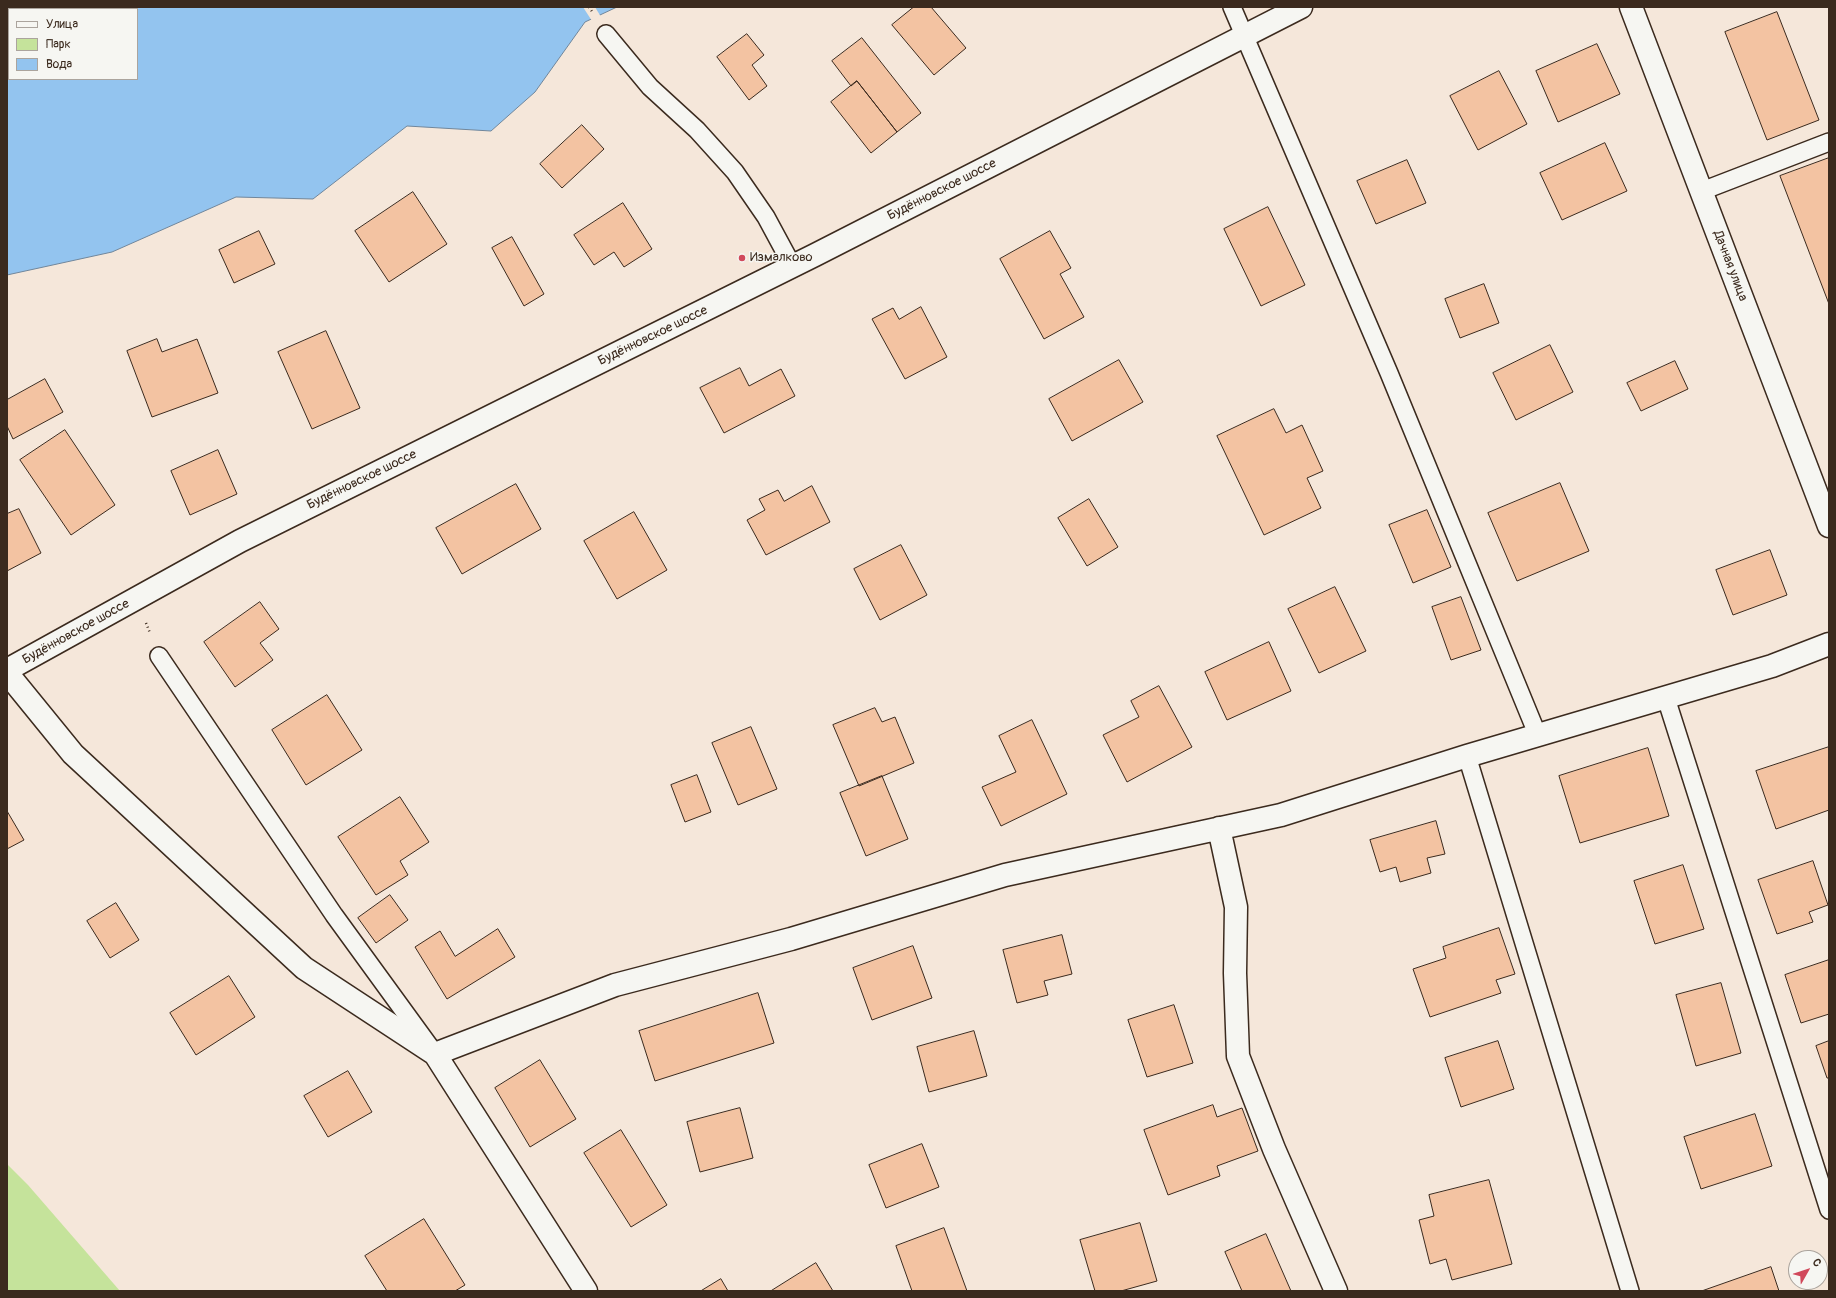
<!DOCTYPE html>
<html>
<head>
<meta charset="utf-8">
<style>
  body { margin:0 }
  #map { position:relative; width:1836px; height:1298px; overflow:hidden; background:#f5e7da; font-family:Pangolin,sans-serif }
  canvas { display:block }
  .frame { position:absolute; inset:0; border:8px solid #3b2a1e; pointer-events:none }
  .legend { position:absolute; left:8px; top:8px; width:130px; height:72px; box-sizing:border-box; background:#f6f6f2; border:1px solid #aba49d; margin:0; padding:5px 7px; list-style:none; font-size:12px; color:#3b2a1e }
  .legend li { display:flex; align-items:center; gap:8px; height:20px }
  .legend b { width:20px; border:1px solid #aba49d }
  .north { position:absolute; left:1788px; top:1250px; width:40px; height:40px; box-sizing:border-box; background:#f6f6f2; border:1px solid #aba49d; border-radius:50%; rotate:51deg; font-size:11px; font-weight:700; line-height:16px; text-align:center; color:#3b2a1e }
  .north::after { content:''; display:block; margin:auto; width:14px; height:18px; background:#d1495b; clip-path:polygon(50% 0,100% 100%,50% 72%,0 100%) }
</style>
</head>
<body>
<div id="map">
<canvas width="1836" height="1298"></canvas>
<div class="frame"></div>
<ul class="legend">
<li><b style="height:5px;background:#f6f6f2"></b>Улица</li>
<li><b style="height:11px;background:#c5e39b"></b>Парк</li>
<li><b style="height:11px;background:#93c4ef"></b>Вода</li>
</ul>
<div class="north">С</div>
</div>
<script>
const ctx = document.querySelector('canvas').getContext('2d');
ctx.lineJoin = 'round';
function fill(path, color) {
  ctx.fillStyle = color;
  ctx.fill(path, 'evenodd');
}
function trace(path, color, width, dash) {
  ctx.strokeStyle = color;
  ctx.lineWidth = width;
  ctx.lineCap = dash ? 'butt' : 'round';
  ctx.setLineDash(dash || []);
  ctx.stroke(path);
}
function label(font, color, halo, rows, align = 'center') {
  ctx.font = font + ' Pangolin,sans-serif';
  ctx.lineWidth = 3;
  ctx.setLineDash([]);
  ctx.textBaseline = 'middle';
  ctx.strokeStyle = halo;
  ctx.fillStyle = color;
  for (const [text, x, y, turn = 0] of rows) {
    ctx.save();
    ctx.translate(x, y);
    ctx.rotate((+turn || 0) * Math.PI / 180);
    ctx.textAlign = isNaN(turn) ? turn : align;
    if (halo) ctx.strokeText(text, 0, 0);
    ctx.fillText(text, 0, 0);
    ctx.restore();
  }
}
fill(new Path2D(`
  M7 1164 28 1185 120 1291H7Z`), '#c5e39b');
const water = new Path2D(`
  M7 7H617L585 22 535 92 491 131 407 126 313 199 236 197 112 252 7 275ZM9 9H137V79H9Z`);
fill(water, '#93c4ef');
trace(water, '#70869b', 1);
fill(new Path2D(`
  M583 7H595L601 17 592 21Z`), '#f5e7da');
const building = new Path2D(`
  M914 7H931L966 48 934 75 892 25Z
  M1777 12 1819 120 1767 140 1725 32Z
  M747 34 764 55 752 65 767 86 749 100 717 57Z
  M862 38 921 113 897 132 857 81 851 86 832 61Z
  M1597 44 1620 94 1558 122 1536 71Z
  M1499 71 1527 124 1478 150 1450 96Z
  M857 81 897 132 871 153 831 102Z
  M582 125 604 149 562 188 540 164Z
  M1605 143 1627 191 1562 220 1540 173Z
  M1829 158V304L1780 176Z
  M1407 160 1426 203 1376 224 1357 181Z
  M413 192 447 244 389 282 355 231Z
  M623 203 652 249 624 267 614 252 594 265 574 235Z
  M1268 207 1305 285 1261 306 1224 229Z
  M259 231 275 264 234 283 219 250Z
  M1050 231 1071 268 1060 274 1084 317 1044 339 1000 259Z
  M512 237 544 294 524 306 492 248Z
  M1484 284 1499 323 1460 338 1445 299Z
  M921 307 947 357 905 379 872 319 893 308 899 319Z
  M326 331 360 408 312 429 278 352Z
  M157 339 162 352 197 339 218 393 152 417 127 351Z
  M1550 345 1573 392 1516 420 1493 373Z
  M1119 360 1143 402 1072 441 1049 399Z
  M1675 361 1688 389 1641 411 1627 383Z
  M740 368 749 386 781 369 795 396 724 433 700 388Z
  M45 379 63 412 13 439 7 426V400Z
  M1274 409 1286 433 1302 425 1323 471 1307 478 1321 508 1264 535 1217 436Z
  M65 430 115 505 71 535 20 460Z
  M218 450 237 494 190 515 171 471Z
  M1560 483 1589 551 1517 581 1488 513Z
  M516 484 541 529 462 574 436 528Z
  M812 486 830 522 766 555 747 520 765 510 759 499 778 490 784 501Z
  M1089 499 1118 547 1087 566 1058 518Z
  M19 509 41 553 7 571V514Z
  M1427 510 1451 567 1413 583 1389 525Z
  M634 512 667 570 617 599 584 541Z
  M901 545 927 595 880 620 854 569Z
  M1770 550 1787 595 1733 615 1716 570Z
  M1335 587 1366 651 1319 673 1288 609Z
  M1461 597 1481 650 1451 660 1432 607Z
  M260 602 279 629 260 643 273 660 235 687 204 642Z
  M1269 642 1291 691 1227 720 1205 672Z
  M1159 686 1192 747 1127 782 1103 735 1139 717 1131 701Z
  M327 695 362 750 306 785 272 730Z
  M875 708 882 722 895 717 914 763 859 786 833 725Z
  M1032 720 1067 794 1001 826 982 787 1016 772 999 736Z
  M751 727 777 789 738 805 712 743Z
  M1829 747V810L1776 829 1756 771Z
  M1648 748 1669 816 1580 843 1559 776Z
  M697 775 711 812 685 822 671 785Z
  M882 776 908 839 866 856 840 793Z
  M400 797 429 842 400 861 408 875 376 895 338 837Z
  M7 811 24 840 7 849Z
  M1436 821 1445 854 1427 858 1431 873 1400 882 1396 867 1380 872 1370 840Z
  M1813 861 1828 905 1809 912 1813 922 1777 934 1758 880Z
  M1683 865 1704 929 1655 944 1634 881Z
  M390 895 408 920 376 943 358 918Z
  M116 903 139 940 110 958 87 921Z
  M1499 928 1515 974 1496 980 1501 993 1430 1017 1413 969 1446 958 1443 947Z
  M498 929 515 957 447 999 415 947 440 931 455 956Z
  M1062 935 1072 974 1044 981 1048 995 1017 1003 1003 950Z
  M913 946 932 998 872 1020 853 968Z
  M1829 960V1014L1801 1023 1785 975Z
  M229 976 255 1017 196 1055 170 1013Z
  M1721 983 1741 1053 1696 1066 1676 995Z
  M758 993 774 1043 655 1081 639 1031Z
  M1174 1005 1193 1063 1147 1077 1128 1020Z
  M974 1031 987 1076 929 1092 917 1047Z
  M1498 1041 1514 1089 1461 1107 1445 1058Z
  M1829 1041V1078H1827L1816 1046Z
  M540 1060 576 1119 530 1147 495 1088Z
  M348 1071 372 1112 328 1137 304 1096Z
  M1213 1105 1217 1117 1242 1108 1258 1151 1217 1166 1220 1176 1168 1195 1144 1130Z
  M740 1108 753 1158 700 1172 687 1122Z
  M1755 1114 1772 1166 1701 1189 1684 1137Z
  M621 1130 667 1205 631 1227 584 1153Z
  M922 1144 939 1187 886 1208 869 1165Z
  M1489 1180 1512 1264 1452 1280 1446 1259 1430 1264 1419 1220 1434 1216 1429 1195Z
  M424 1219 465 1285 455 1291H387L365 1256Z
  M1140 1223 1157 1281 1121 1291H1095L1080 1240Z
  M944 1228 967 1291H912L896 1246Z
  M1266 1234 1291 1291H1242L1225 1252Z
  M816 1263 833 1291H771Z
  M1771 1267 1779 1291H1702Z
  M721 1279 728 1291H701Z`);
fill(building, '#f3c3a2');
trace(building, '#3b2a1e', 1);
const lane = new Path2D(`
  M1232 7 1389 373 1538 736
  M606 34 650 87 697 130 735 172 766 217 793 267
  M1702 191 1829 142
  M159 656 334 915 430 1047
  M1666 698 1829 1210
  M1467 756 1630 1291`);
const street = new Path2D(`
  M1631 7 1829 526
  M7 673 73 754 304 968 435 1054 586 1291
  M1219 828 1236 907 1235 973 1238 1056 1274 1149 1336 1291
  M435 1054 615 985 791 939 1005 875 1281 815 1467 756 1772 666 1829 644`);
const secondary = new Path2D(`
  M7 670 240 541 815 255 1301 7`);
trace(lane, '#3b2a1e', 20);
trace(street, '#3b2a1e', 25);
trace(secondary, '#3b2a1e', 25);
trace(new Path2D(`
  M589 7 593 13
  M146 623 150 633`), '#3b2a1e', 2.5, [1, 3]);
trace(lane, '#f6f6f2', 17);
trace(street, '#f6f6f2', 22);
trace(secondary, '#f6f6f2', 22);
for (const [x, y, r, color] of [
  [742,258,4,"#d1495b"]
]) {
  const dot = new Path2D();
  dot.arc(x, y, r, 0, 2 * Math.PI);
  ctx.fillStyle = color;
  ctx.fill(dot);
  trace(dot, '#f6f6f2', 1.5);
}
label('13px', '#3b2a1e', '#f6f6f2', [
  ["Будённовское шоссе",942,190,-27],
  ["Дачная улица",1730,266,69],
  ["Будённовское шоссе",653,336,-26],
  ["Будённовское шоссе",362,480,-26],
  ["Будённовское шоссе",76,632,-29]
]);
label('13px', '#3b2a1e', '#f6f6f2', [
  ["Измалково",750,258]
], 'left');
</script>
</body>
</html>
